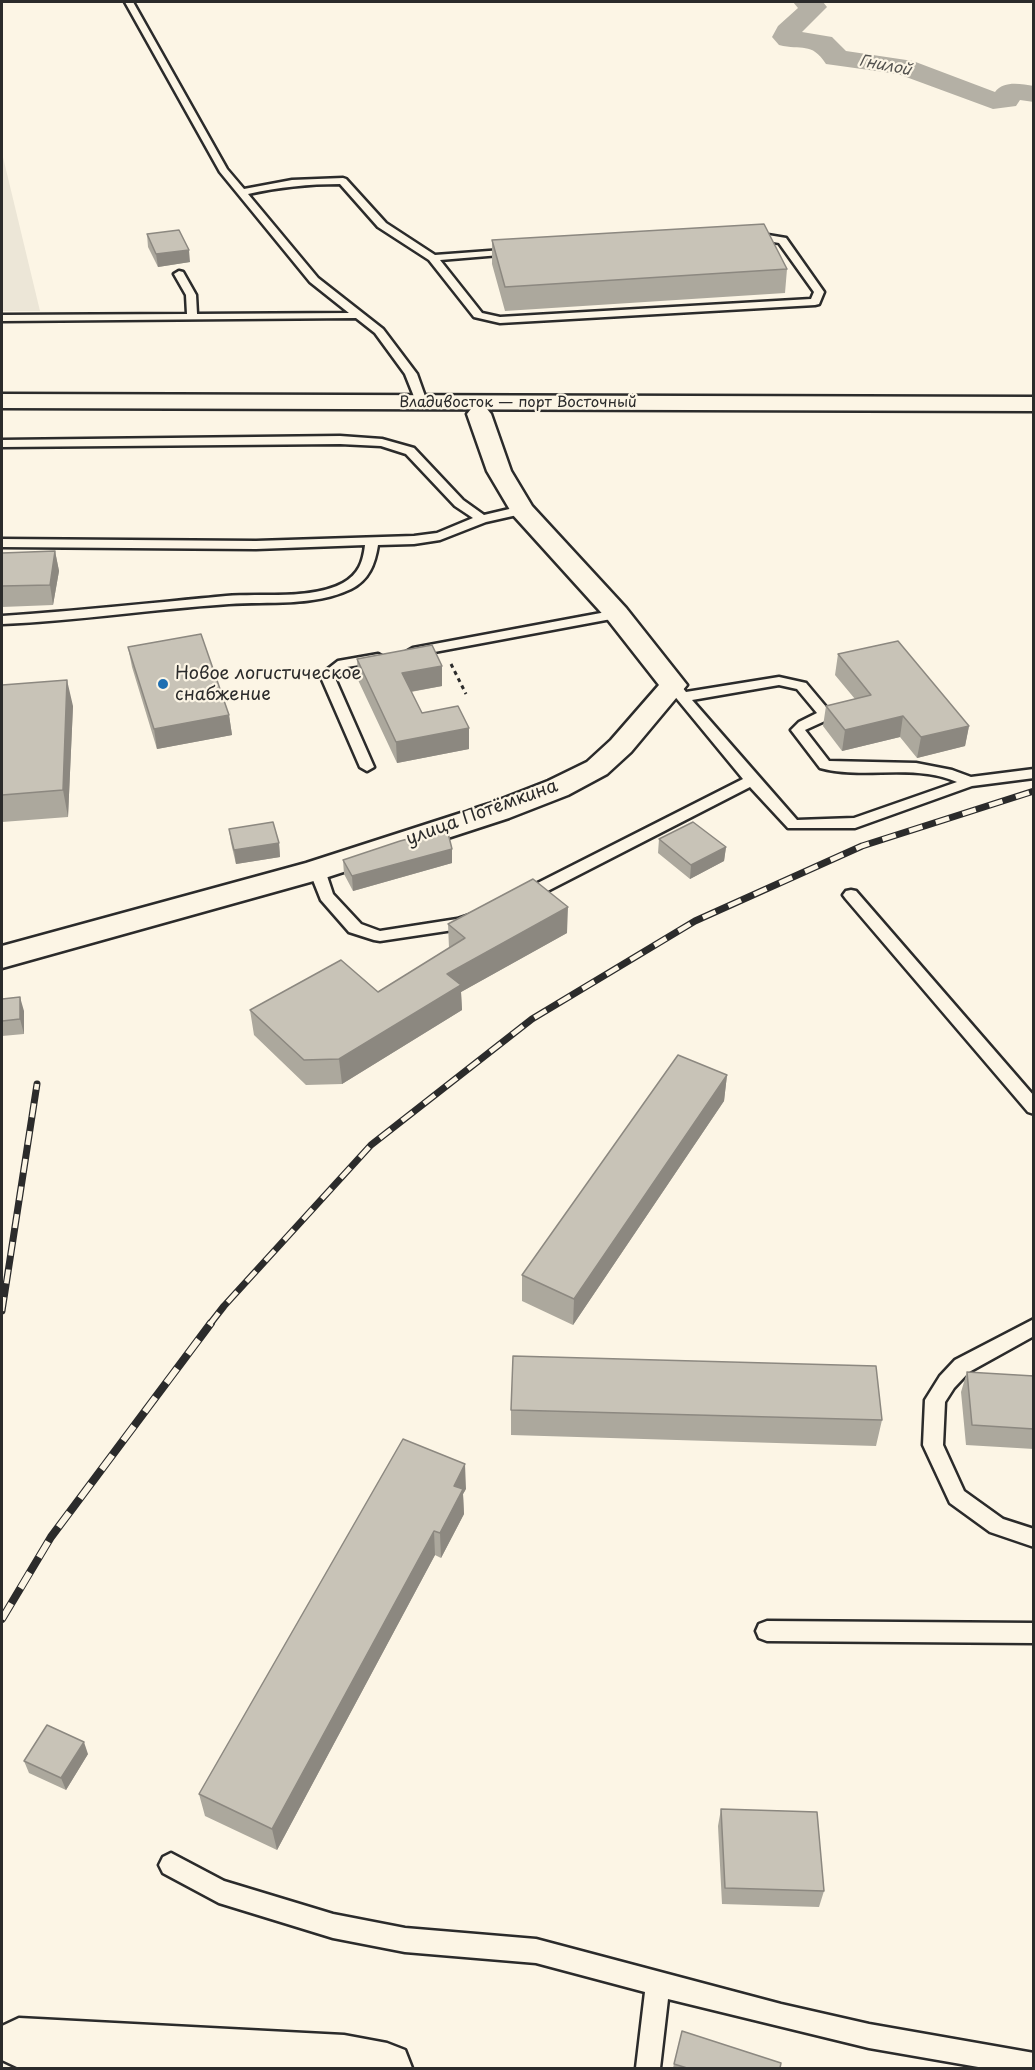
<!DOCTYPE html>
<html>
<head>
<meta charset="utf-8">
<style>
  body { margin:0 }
  #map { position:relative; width:1035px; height:2070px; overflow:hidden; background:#fcf5e5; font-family:"Playpen Sans",sans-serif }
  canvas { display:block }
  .frame { position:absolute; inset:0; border:3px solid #2b2b2b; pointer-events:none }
</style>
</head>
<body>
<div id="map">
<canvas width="1035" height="2070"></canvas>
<div class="frame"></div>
</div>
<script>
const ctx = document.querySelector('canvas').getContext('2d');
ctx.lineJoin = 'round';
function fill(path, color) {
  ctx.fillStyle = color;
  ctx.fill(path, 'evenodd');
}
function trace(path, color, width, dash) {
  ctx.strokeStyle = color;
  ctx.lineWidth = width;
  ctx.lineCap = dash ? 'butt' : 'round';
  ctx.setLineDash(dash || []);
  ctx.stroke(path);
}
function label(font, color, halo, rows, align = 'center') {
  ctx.font = font + ' "Playpen Sans",sans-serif';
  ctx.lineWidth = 4.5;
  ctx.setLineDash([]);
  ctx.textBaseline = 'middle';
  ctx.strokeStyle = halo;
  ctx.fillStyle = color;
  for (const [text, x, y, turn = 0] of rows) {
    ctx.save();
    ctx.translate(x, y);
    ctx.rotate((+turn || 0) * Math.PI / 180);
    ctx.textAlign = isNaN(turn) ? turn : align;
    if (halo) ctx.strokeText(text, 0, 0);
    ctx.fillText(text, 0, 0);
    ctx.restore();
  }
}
fill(new Path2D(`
  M2 153 40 311H2Z`), '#ece6d7');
fill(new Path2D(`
  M793 2H823L827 7 802 32 832 37 846 51 913 61 995 92C1004 80 1021 84 1034 86V102L1020 100 1016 106 993 109 898 74 826 64C811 41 802 51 779 45L772 37 778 26 798 8Z`), '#b4b0a5');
const lane = new Path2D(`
  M125 2H133L227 169 244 189 292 180 343 178 346 179 386 223 435 255 516 249V253L512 254 440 260 482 313 500 317 811 299 814 292 779 243 746 237 745 235 750 232 786 238 824 292 819 304 815 305 500 323 474 317 429 260 378 227 340 184C309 184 279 187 248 194L318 278 383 329 417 374 427 402 425 404H417L405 374 375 333 356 318 2 321V315L187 314 186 295 174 274 179 271 183 272 196 295 197 314 349 313 310 282 220 172Z
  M340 436 382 439 414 448 463 500 484 515 522 506 528 510 526 513 486 522 440 540 414 544 378 545C375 564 369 580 351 589 314 607 268 601 229 604 153 609 77 621 2 624V616C77 611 151 603 226 596 261 593 312 600 343 583 359 574 363 562 365 545L256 549 2 547V539L256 541 414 536 437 533 473 518 455 506 406 454 381 446 340 444 2 447V440Z
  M617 610 624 614 622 617 413 656 406 652 413 648Z
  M378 654 385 658 383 661 347 667 334 676 374 767 367 771 360 767 320 675 338 661Z
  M779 677 806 683 832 714 827 720 805 730 829 761 916 763 952 770 971 777 1034 769V778L972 786 855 828H788L750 787 528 901H518L515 897 518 893 743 779 668 688 666 685 668 682H678L686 692ZM779 685 797 689 817 713 799 722 791 730 820 768C865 780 913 763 957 782L854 818 797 820 692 700Z
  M317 865 325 870 333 894 361 924 380 931 457 919 469 915 475 916 477 920 475 924 460 929 380 941 374 940 349 932 321 900 309 870Z
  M851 890 856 891 1034 1096V1114L1028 1112 846 899 843 895 846 891Z
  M1034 1319V1336L969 1372 954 1388 945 1402 943 1445 964 1491 1003 1519 1034 1529V1547L990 1532 950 1503 923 1445 925 1400 940 1376 955 1360Z
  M767 1621 1034 1623V1643L767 1641 759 1638 756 1631 759 1624Z
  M171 1853 224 1881 333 1914 405 1928 536 1939 781 2004 869 2024 1034 2053V2068H984L869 2048 668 1999 660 2068H636L645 1992 536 1963 405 1952 333 1938 219 1903 163 1873 159 1865 163 1857Z`);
const street = new Path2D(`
  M479 407 487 409 491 414 511 471 532 506 626 608 687 685 631 752 607 774 568 795 509 818 328 877 2 968V946L306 863 489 804 548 781 587 762 611 740 659 685 608 620 513 515 487 471 467 414 471 409Z
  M19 2018 344 2035 387 2043 405 2050 412 2068H19L2 2060V2026Z`);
const highway = new Path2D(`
  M2 394 1034 397V411L2 408Z`);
trace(lane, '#2b2b2b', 5);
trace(street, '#2b2b2b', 5);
trace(highway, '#2b2b2b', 5);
trace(new Path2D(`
  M451 664 466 694`), '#2b2b2b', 3, [4, 4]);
fill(lane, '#fcf5e5');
fill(street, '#fcf5e5');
fill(highway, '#fcf5e5');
const railFar1 = new Path2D(`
  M2 1311 37 1084
  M210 1324 224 1306 371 1145 532 1019 695 921 862 846 1034 791`);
const rail = new Path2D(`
  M2 1619 51 1537 211 1323`);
trace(railFar1, '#2b2b2b', 7);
trace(rail, '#2b2b2b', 8);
trace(railFar1, '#fcf5e5', 4.5, [14]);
trace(rail, '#fcf5e5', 6, [18]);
fill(new Path2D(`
  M147 234 190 262 158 267 148 247Z
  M492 240 787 269 785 293 505 311 492 264Z
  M55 551 59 571 53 605 2 607V553Z
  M128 647 229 715 232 735 157 749 132 667Z
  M838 654 969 726 965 746 917 758 900 737 842 751 823 726 826 706 855 699 835 675Z
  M357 659 442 686 411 692 422 713 469 728V749L397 763 358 680Z
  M2 685 73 706 68 817 2 822Z
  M229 829 279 843 280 857 236 864 231 843Z
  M659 839 726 847 724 861 690 879 658 853Z
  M452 849V863L353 891 344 874 343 860Z
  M448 924 567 933 461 992 462 1010 342 1084 306 1085 254 1035 250 1010 378 992 449 948Z
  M2 999 24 1011V1034L2 1036Z
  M727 1075 724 1101 573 1325 522 1301V1275Z
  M967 1372 1034 1376V1449L966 1445 961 1392Z
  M511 1410 882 1420 876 1446 511 1435Z
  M466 1489 463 1494 464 1514 441 1558 435 1555 277 1850 205 1816 199 1794Z
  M88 1754 66 1790 29 1773 24 1761Z
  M721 1809 824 1891 819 1907 722 1904 718 1826Z
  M682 2031 780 2068H673Z`), '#aca89d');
fill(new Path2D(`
  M189 250 190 262 158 267 156 254Z
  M55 551 59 571 53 605 50 585Z
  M442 666V686L403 693 402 673Z
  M67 680 73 706 68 817 63 790Z
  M229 715 232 735 157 749 154 729Z
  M903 716 900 737 842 751 845 730Z
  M969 726 965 746 917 758 921 737Z
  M469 728V749L397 763 396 742Z
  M279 843 280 857 236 864 234 850Z
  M726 847 724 861 690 879 691 865Z
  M452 849V863L353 891 352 876Z
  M568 907 567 933 461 992 462 1010 342 1084 339 1059 447 974Z
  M20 997 24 1011V1034L20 1019Z
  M727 1075 724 1101 573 1325 574 1299Z
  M465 1464 466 1489 463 1494 464 1514 441 1558 440 1533 454 1486Z
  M434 1531 435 1555 277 1850 272 1829Z
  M84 1742 88 1754 66 1790 61 1778Z`), '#8c8880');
const building = new Path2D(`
  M764 224 787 269 505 287 492 240Z
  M179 230 189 250 156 254 147 234Z
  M55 551 50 585 2 586V553Z
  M201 634 229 715 154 729 128 647Z
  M898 641 969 726 921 737 903 716 845 730 826 706 871 695 838 654Z
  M432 645 442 666 402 673 422 713 458 706 469 728 396 742 357 659Z
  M67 680 63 790 2 795V685Z
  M273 822 279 843 234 850 229 829Z
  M693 822 726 847 691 865 659 839Z
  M447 829 452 849 352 876 343 860 400 841Z
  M533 879 568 907 447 974 461 985 339 1059 304 1060 250 1010 341 960 378 992 465 938 448 924Z
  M20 997V1019L2 1021V999Z
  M678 1055 727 1075 574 1299 522 1275Z
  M513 1356 876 1366 882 1420 511 1410Z
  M967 1372 1034 1376V1429L972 1425Z
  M403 1439 465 1464 454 1486 463 1489 440 1533 434 1531 272 1829 199 1794Z
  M47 1725 84 1742 61 1778 24 1761Z
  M721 1809 817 1812 824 1891 725 1888Z
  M682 2031 781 2063 780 2068H687L674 2064Z`);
fill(building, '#c8c3b7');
trace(building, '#8c8880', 1.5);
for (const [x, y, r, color] of [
  [163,684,6,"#1f6fb2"]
]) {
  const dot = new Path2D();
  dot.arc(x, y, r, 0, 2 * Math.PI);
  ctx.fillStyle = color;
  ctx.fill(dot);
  trace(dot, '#fcf5e5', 2);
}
label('15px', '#2b2b2b', '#fcf5e5', [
  ["Владивосток — порт Восточный",518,403]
]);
label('italic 16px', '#545350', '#fcf5e5', [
  ["Гнилой",885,66,11]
]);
label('18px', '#2b2b2b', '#fcf5e5', [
  ["Новое логистическое",175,674],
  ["снабжение",175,695]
], 'left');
label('18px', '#2b2b2b', '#fcf5e5', [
  ["улица Потёмкина",482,813,-20]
]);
</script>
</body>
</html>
